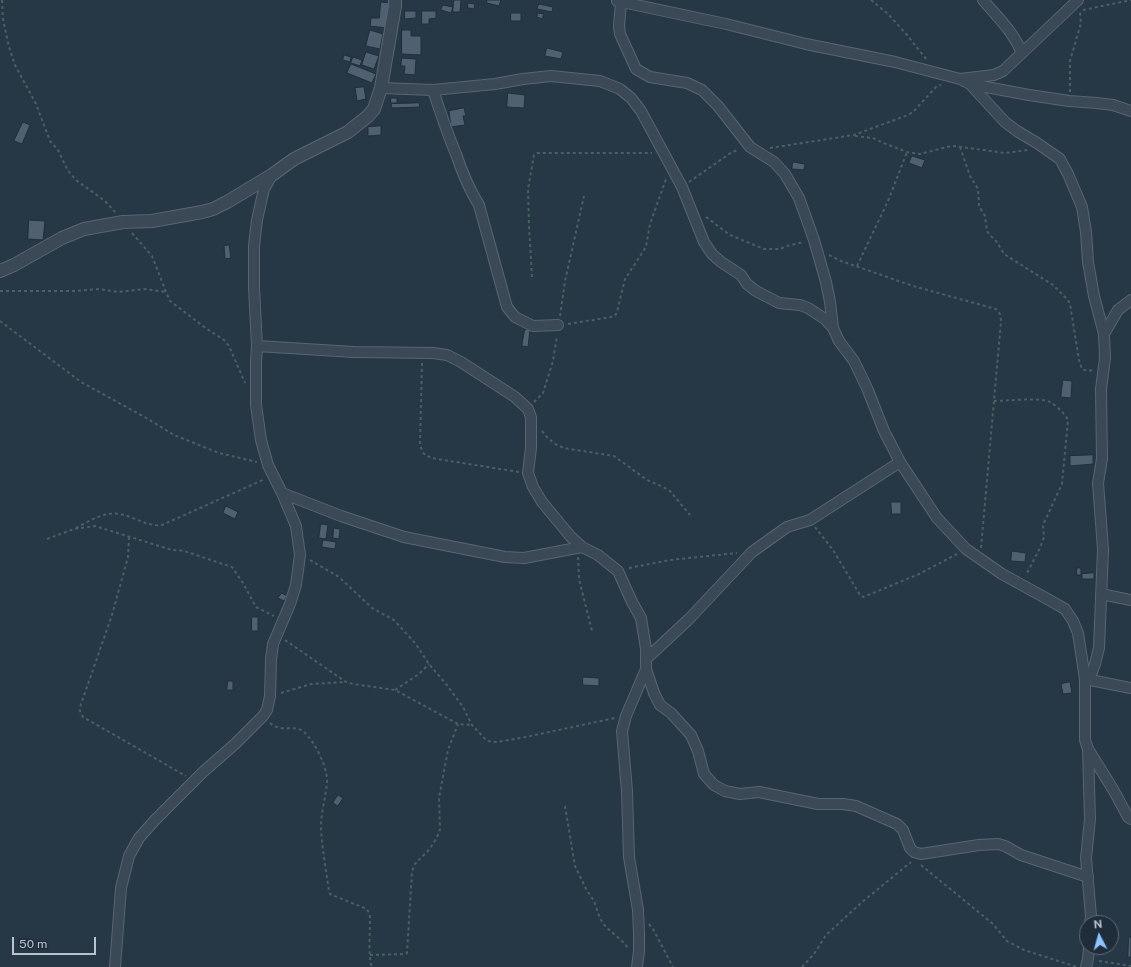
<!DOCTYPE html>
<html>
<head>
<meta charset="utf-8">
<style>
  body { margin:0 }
  #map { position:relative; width:1131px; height:967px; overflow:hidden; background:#263746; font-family:"Public Sans",sans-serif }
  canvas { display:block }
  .north { position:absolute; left:1079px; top:915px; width:40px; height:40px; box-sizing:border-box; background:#1f2d3a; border:1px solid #5c6975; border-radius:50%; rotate:354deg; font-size:11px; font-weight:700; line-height:16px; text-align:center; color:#b8c3ce }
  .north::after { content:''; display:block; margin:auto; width:14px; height:18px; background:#8dc5fe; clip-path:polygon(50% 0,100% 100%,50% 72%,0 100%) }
  .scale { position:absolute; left:12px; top:937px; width:84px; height:18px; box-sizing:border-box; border:2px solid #b8c3ce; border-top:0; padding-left:5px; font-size:12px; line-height:14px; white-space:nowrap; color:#b8c3ce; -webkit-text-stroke:3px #1f2d3a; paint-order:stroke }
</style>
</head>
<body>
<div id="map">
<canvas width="1131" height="967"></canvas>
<div class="north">N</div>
<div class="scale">50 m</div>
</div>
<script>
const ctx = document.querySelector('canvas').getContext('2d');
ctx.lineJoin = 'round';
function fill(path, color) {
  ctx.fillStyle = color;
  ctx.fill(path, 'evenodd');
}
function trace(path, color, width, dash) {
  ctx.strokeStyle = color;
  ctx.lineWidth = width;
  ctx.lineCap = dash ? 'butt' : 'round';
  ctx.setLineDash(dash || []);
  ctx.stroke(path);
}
const building = new Path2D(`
  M454 0H461L460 12H453Z
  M487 0H501L499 6 487 3Z
  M381 2 390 3 387 28 370 26 371 18H379Z
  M468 3 475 4 474 9 468 8Z
  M539 4 553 7 552 12 537 9Z
  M443 5 453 7 451 13 441 10Z
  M405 11H416V18L405 19Z
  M422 11H436V18L429 19V24H422Z
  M511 13H521V21H511Z
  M538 13 544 14 542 19 537 17Z
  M370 30 383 34 380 49 366 46Z
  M402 30H411V36H421V55L402 54Z
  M547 48 563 52 561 59 545 56Z
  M366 52 379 56 374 69 362 65Z
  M344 55 351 57 350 62 343 60Z
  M353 57 362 60 360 66 351 63Z
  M402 58 416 59 415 75 404 74 405 66H401Z
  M351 64 376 74 372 83 347 73Z
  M364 87 366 99 357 101 355 88Z
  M508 93 525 95 524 108 507 107Z
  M391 98H397V103H391Z
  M419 103 420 107 392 108 391 104Z
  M464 108 466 116H463L465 125 451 127 449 111Z
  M23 122 30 125 22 144 14 141Z
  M381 126V135L368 136V127Z
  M912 156 925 160 922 168 909 163Z
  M793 162 805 164 804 170 792 169Z
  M29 220 45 221 43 240 28 239Z
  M229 245 231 258 225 259 224 246Z
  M525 329 530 330 528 347 522 346Z
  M1063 380 1072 381 1071 398 1061 397Z
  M1093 455V464L1070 466V456Z
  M891 502H901V514H892Z
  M226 506 238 512 235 519 223 513Z
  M321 524 328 525 326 539 319 538Z
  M334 528 340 529 339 539 333 538Z
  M323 540 336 542 335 549 322 547Z
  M1012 551 1026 553 1025 562 1011 561Z
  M1077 568H1081V575H1077Z
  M1094 573V579H1082V574Z
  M282 593 287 596 284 601 278 598Z
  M252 617H258V631H252Z
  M583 677 599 678V686L583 685Z
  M228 681H233V690H227Z
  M1070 682 1072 693 1063 694 1061 684Z
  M338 795 343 798 338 806 333 803Z
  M1129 937H1131V957H1128Z`);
fill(building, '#4f6071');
trace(building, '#212f3c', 1);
const minor = new Path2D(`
  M623 0 621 2 619 26 620 34 636 69 650 77 687 83 702 90 718 106 750 147 774 162 785 174 799 198 814 240 826 282 830 302 832 319 833 328 839 341 854 361 867 388 884 431 900 462 937 518 966 549 1002 574 1051 601 1065 609 1073 621 1078 633 1085 679V740L1088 749 1114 791 1128 817 1131 819
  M983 0C998 18 1013 31 1022 53
  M617 1 726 24 806 44 895 62 960 79 970 84 1029 95 1069 101 1097 103 1113 105 1131 111
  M960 79 994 75 1003 71 1078 0
  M970 84 1005 122 1017 131 1037 143 1060 159 1068 174 1082 207 1086 232 1088 262 1094 296 1104 334 1105 358 1101 389 1102 459 1098 483 1103 549 1099 648 1095 664 1089 680
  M381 88 433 90 495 84 523 79 551 76 600 81 620 89 631 98 641 111 682 187 704 242 712 254 721 262 741 275 747 284 756 291 779 303 800 305 808 308 825 319 833 328
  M433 90C440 111 447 133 456 154 462 172 469 189 479 205L507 307 515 317 533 326 558 325
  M1104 334 1118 310 1131 300
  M257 346 354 352 433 353 447 355 461 362 515 397 528 409 531 417V448L528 473 533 487 542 502 571 537 582 547 598 555 618 571 632 602 641 618 646 649V669L626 716 622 731 627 791 629 857 638 910 639 933V951L637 967
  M282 493 341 516 404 537 505 557 524 558 582 547
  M1101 594 1131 600
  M646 659 689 619 752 552 787 527 810 520 900 462
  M646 669 654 693 660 705 671 713 691 735 698 751 704 774 714 785 725 791 740 794 759 792 818 804H843L856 806 897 824 903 830 910 848 914 852 921 854 979 845 998 844 1005 846 1021 855 1088 877
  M1085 679 1131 688
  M1088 749 1090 819 1086 858 1091 916 1090 923
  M115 967 121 888 129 856 139 838 155 820 203 772 235 744 263 716 267 710 270 696 271 659 273 644 290 604 296 585 300 555 296 526 282 493 268 465 261 440 256 405V361L257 346 254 288V246L257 220 264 189 272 175
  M1086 967 1088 959 1089 947`);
const tertiary = new Path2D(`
  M0 271 14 265 62 238 84 229 123 222 152 221 202 212 213 209 227 202 272 175 294 159 348 132 368 116 374 109 381 88 395 6V0`);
trace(minor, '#596672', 12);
trace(tertiary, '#596672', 14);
trace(new Path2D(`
  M2 0 3 19 9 47 15 65 36 104 50 141 58 150 68 171 76 180 105 201 115 212
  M871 0 888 14 907 35 927 60
  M1083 10 1131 0
  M1070 92V61L1081 23 1080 12
  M855 136 873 138 881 142 907 152 920 154 947 147 954 146 1005 153 1028 150
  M960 147 970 176 978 189 979 206 985 216 987 231 989 234 997 242 1004 254 1053 285 1068 300 1070 304 1079 360 1082 369 1088 371 1094 370
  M770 148 854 135 908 115 913 112 936 87 941 85
  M689 182 732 152 739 150
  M706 217 730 235 764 249H780L787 246 804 242
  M132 233 152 256 166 292 170 301 207 329 224 340 229 346 245 383
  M829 255 841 261 913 286 996 309 1000 314 1001 321 981 548
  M857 266 888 201 907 152
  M532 277 529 226 528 189 534 155 537 153H652
  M0 291H75L99 289 118 292 145 289 166 292
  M560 316 565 281 584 196
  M0 321 81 382 148 419 174 435 219 453 257 462
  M568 324 611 317 615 316 617 312 625 279 646 247 650 224 666 179
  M422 363 420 445 423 453 431 458 519 472
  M994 401C1006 401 1041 397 1050 402 1057 406 1064 413 1068 420L1062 484 1043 525 1044 537 1040 548 1026 575
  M534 402 543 393 553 361 557 336
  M542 431 547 437 555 444 564 448 614 456 647 480 661 486 670 491 690 515
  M815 527 833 550 860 595 863 597 866 596 919 574 957 554
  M76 528C89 521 105 511 120 514 135 517 147 527 162 525L265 479
  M129 537 128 557 112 615 80 707V711L83 717 186 776
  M47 539 74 529 95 526 172 550 184 551 232 567 243 583 256 607 274 616
  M578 557 579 579 592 631
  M310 560 339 577 372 608 394 620 415 643 429 664 446 684 463 707 472 725 487 741 496 742 521 738 615 718
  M629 568 670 560 737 553
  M285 640 346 682 353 684 395 690 458 724 472 725
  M395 690 419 674 429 664
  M281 693 311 684 345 682
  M270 723C281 733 295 724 304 732 315 742 327 766 327 781 326 797 321 811 321 827 322 849 326 870 329 891L330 894 332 895 367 909 370 915V920C370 931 368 959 372 967
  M565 806 575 866 586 889 594 901 598 913 602 922 607 928 622 941 629 949
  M921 865 993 924 1007 941 1024 950 1077 967
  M649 924 653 929 673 967
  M370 955 405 954 407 953 412 872C415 861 418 861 425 854 431 848 438 837 440 829L439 798 448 750 458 724
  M1099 961 1131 966
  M802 967 814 954 826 935 861 903 911 862`), '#476262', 2, [3, 3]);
trace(minor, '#3b4855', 10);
trace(tertiary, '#3b4855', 12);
</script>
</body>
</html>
